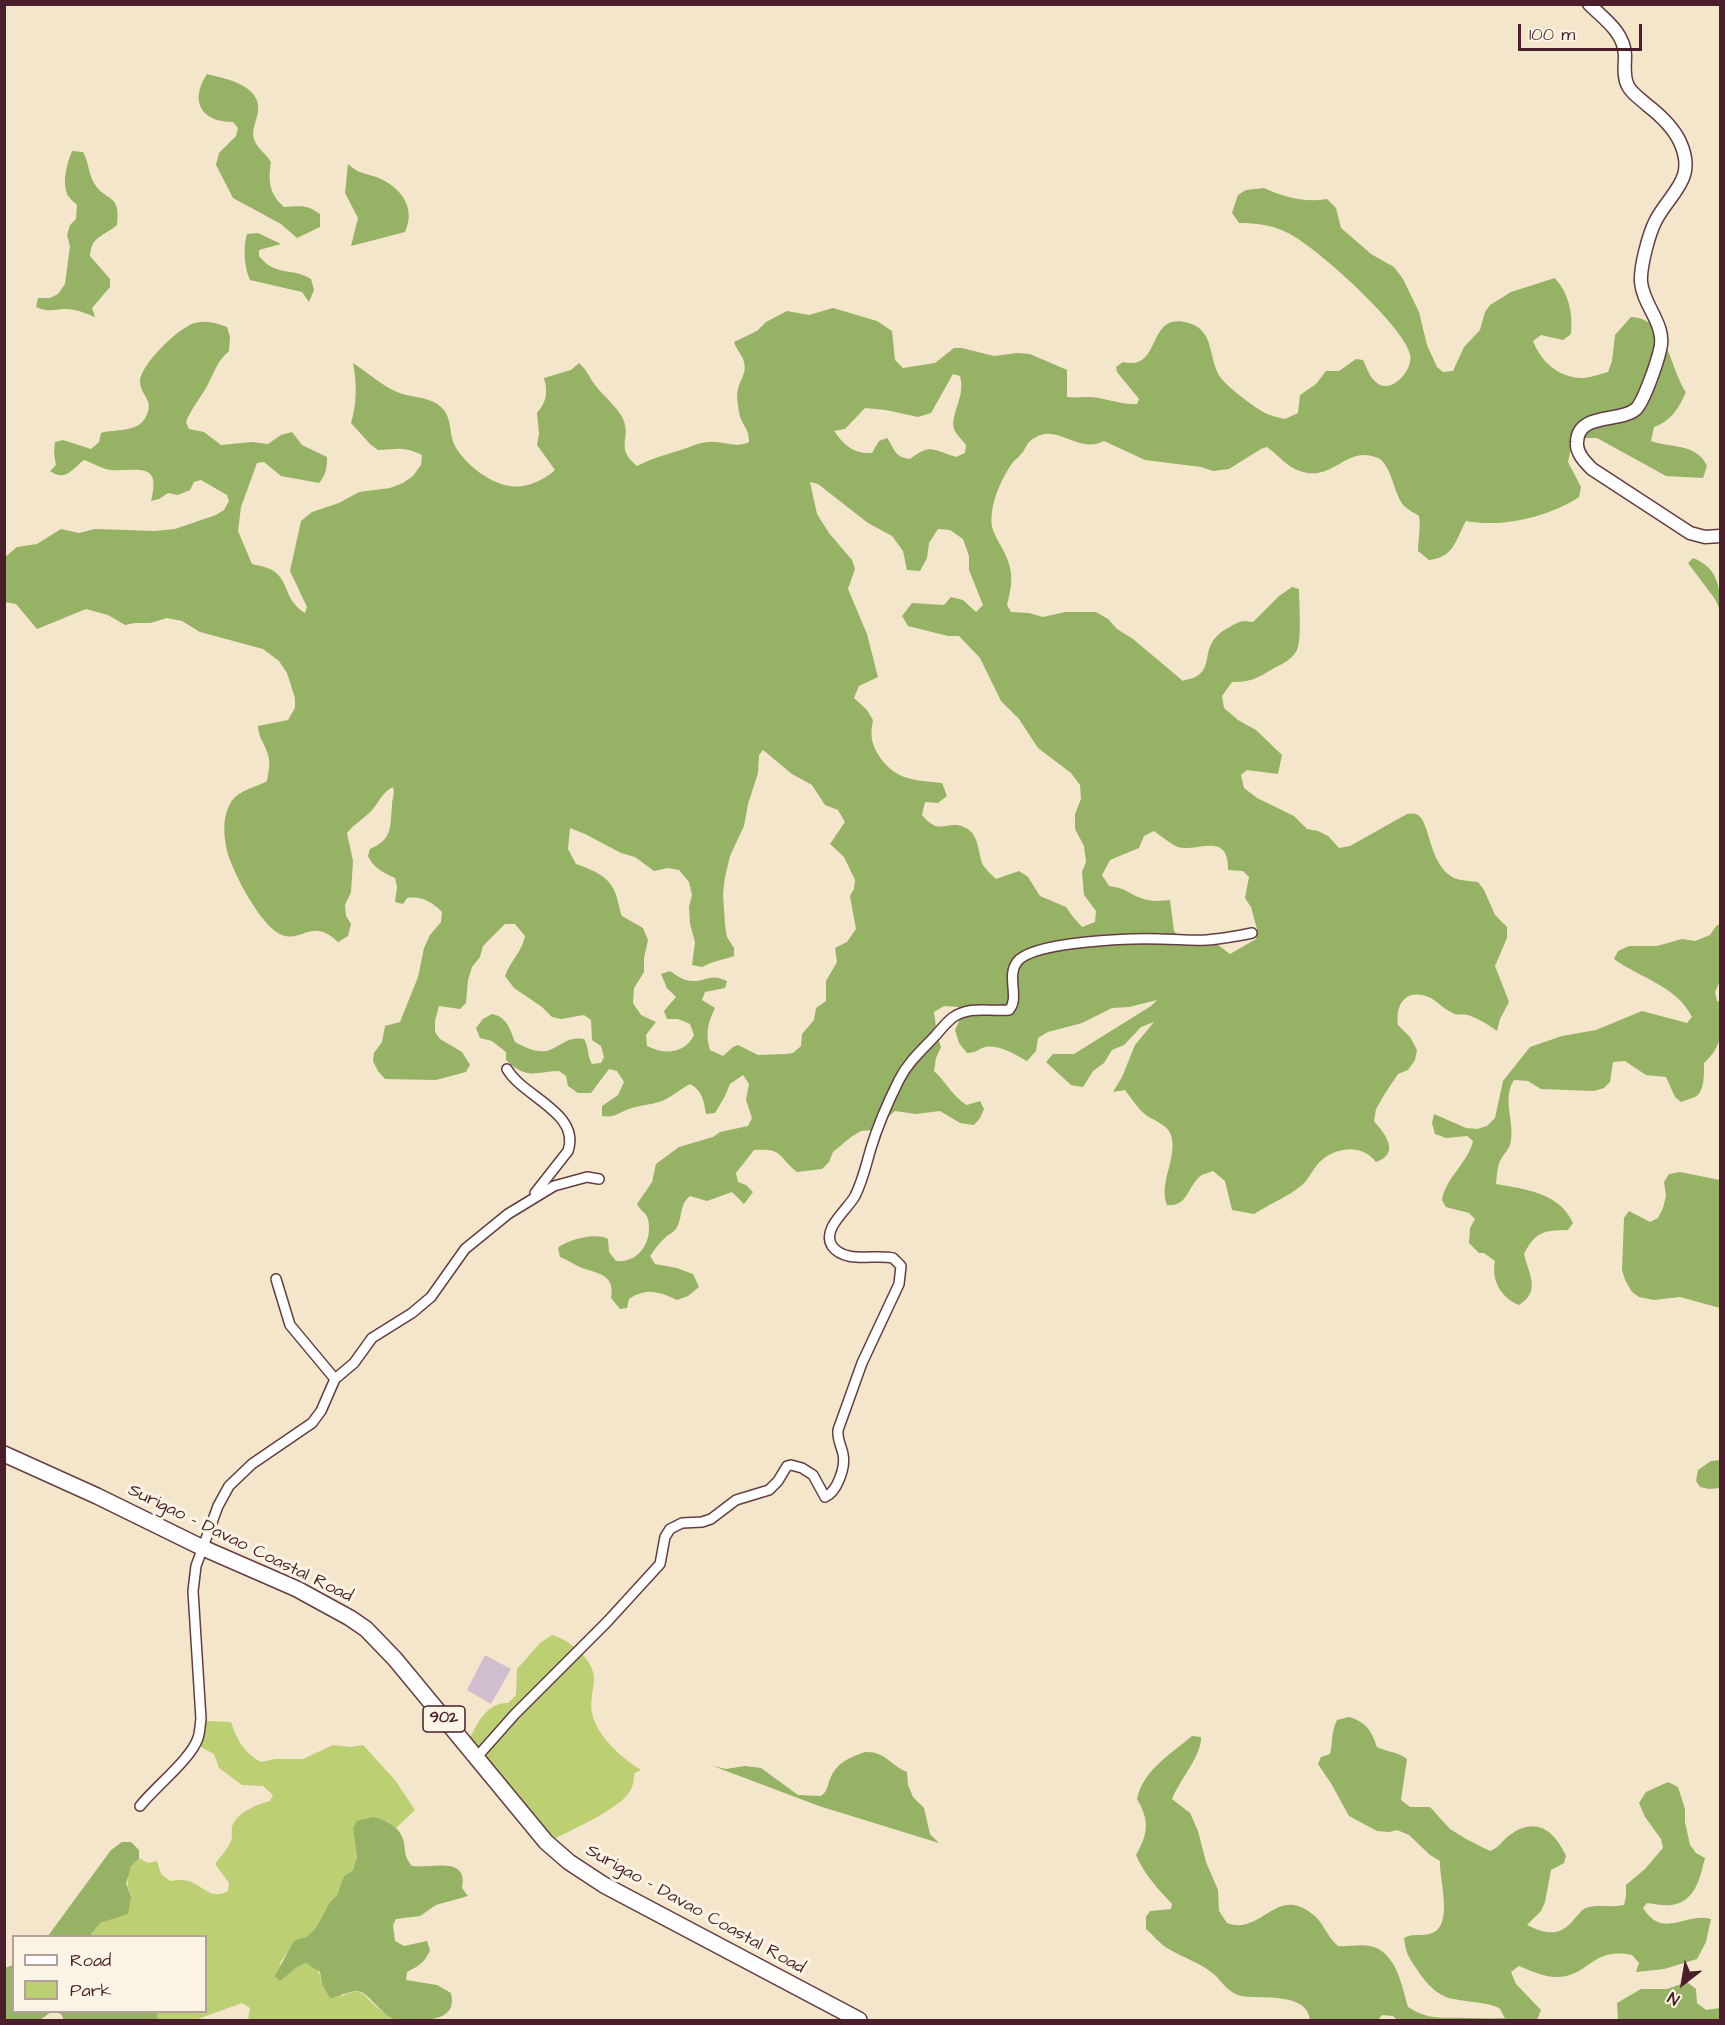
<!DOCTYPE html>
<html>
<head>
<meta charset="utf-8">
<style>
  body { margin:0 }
  #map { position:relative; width:1725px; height:2025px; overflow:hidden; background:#f4e6ca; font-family:"Architects Daughter",sans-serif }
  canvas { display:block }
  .frame { position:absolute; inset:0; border:6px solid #4a1f2b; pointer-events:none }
  .legend { position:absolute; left:12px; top:1935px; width:195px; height:78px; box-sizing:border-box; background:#fcf5e5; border:2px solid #b59f9b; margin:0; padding:8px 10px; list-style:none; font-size:18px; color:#4a1f2b }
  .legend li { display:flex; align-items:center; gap:12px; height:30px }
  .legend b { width:30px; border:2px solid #b59f9b }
  .north { position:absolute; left:1653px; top:1953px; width:60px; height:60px; -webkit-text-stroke:4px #fcf5e5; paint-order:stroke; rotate:211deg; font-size:16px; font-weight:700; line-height:24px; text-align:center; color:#4a1f2b }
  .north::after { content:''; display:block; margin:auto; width:21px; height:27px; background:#4a1f2b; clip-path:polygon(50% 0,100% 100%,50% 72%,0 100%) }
  .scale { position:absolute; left:1518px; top:24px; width:124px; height:27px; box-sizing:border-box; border:3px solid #4a1f2b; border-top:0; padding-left:8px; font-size:18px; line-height:21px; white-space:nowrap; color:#4a1f2b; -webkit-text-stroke:4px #fcf5e5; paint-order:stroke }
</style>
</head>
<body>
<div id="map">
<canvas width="1725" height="2025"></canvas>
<div class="frame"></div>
<ul class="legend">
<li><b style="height:8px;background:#fff"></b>Road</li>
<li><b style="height:16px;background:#bccf73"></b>Park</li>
</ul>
<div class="north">N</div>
<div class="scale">100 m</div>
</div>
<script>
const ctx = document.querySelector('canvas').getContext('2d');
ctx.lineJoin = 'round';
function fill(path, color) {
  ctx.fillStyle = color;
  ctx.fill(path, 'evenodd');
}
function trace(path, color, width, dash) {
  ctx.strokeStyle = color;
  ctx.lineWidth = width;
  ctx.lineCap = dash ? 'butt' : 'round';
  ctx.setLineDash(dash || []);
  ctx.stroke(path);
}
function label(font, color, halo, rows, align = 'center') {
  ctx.font = font + ' "Architects Daughter",sans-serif';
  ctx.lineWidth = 6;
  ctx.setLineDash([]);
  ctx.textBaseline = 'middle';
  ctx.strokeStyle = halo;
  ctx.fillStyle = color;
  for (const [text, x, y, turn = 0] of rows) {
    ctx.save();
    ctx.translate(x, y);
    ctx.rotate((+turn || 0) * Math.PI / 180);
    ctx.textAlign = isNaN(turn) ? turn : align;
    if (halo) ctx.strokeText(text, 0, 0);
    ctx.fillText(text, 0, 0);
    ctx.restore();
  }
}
fill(new Path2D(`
  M485 1655 511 1669 491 1704 467 1690Z`), '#d0bdcd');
fill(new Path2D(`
  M552 1635C570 1640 595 1660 594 1680 593 1693 589 1704 593 1717 599 1738 623 1759 641 1770L635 1773C633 1777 634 1783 632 1787 625 1808 568 1831 548 1842L466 1745C477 1726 484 1703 508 1703L516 1695 517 1669 540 1643Z
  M206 1721 231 1722C237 1740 244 1753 261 1762L275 1759H303L333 1745 351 1747 363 1745 395 1780 415 1810 396 1828 387 1821 353 1828 357 1858 353 1870 344 1876 337 1895 330 1902 315 1929 306 1937 295 1940 279 1965 297 1967 306 1963C318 1968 320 1972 322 1984L342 1996C365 1985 363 1997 379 2009 384 2013 390 2016 395 2020H248L250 2008 242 2003 195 2020H158L157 2012H206V1936H90L100 1923 115 1918 131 1897C125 1879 126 1872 139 1858L148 1863 157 1861 161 1874 170 1881C177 1880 184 1879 191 1882 205 1888 212 1900 228 1891L229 1883 215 1864C221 1856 227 1850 231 1841 233 1837 231 1832 232 1827 237 1812 256 1805 270 1801L273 1795 263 1786 242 1785 219 1768 214 1754 201 1747Z`), '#bccf73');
fill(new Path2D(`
  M207 74C226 79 262 85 258 112 257 120 251 130 254 139 256 147 267 155 271 162 268 180 269 194 284 207 299 206 307 204 320 214V227L297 238 281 224 233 198 216 165 219 153 236 136 238 128 233 122C201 122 189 101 207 74Z
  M72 151 83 152C89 162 88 173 94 183 106 203 121 192 117 225 103 237 91 236 90 256L110 279V287L92 308 95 317C85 313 76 309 66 309 53 309 49 313 36 307L38 298H50L58 294 65 284 70 246 67 235 70 225 76 219 77 205C74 202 69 198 67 194 62 180 67 164 72 151Z
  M348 164C352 167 356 171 360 172 368 175 376 176 383 180 404 191 415 210 405 232L351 246 358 218 345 193Z
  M1264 188C1284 197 1304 203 1327 199L1336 208 1341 228 1371 254 1394 267 1403 279 1419 312 1427 345 1437 367 1443 372 1453 371 1464 347 1480 330 1485 312 1490 305 1511 292 1555 278C1569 294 1573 313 1571 334L1563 340 1541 335 1533 341C1541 362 1560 379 1584 378 1592 377 1600 374 1608 372L1612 361 1615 335 1631 317C1667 318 1670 369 1686 392 1679 408 1671 421 1654 427L1651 441C1670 448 1697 443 1707 466L1703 478 1666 476 1597 438H1583L1572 444 1568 462 1581 487 1579 497C1549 517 1502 528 1466 521 1455 540 1455 557 1429 560L1418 551C1418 539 1421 528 1419 516 1415 513 1408 510 1404 506 1393 493 1392 465 1378 458 1346 444 1333 483 1300 471 1287 467 1278 455 1267 447L1261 449 1229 469 1213 471 1201 467 1145 460 1104 441C1079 454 1060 426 1038 436 1028 441 1028 443 1023 452 1020 456 1016 459 1013 462 1001 479 989 505 992 527 994 534 998 541 1002 548 1014 570 1013 582 1007 605L1011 612 1029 613 1043 617 1065 612H1096L1108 619 1117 629 1133 639 1183 681C1187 679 1193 679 1197 676 1214 666 1199 645 1226 629 1239 622 1239 620 1253 622L1279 596 1292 587 1299 589C1299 601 1302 640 1297 650 1291 661 1281 664 1271 670 1256 679 1250 682 1232 682L1222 696 1224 708 1238 720 1256 730 1282 755 1278 774 1247 770 1241 775 1244 788 1257 798 1294 816 1307 829 1318 831 1328 836 1339 848 1350 846 1407 814C1410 814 1413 813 1416 814 1431 819 1427 864 1454 878 1461 881 1471 881 1478 882L1484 890 1495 915 1507 927V938L1495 966 1509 1002 1500 1019 1497 1031C1489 1025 1479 1019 1468 1015 1464 1014 1459 1015 1455 1014 1445 1010 1439 1003 1431 998 1407 987 1395 1003 1398 1025L1410 1037 1417 1050 1415 1060 1408 1070 1398 1074 1384 1095 1376 1109 1374 1121C1385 1134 1401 1153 1376 1162 1363 1145 1340 1146 1323 1159 1314 1166 1310 1178 1302 1185 1288 1197 1269 1204 1254 1214L1232 1210 1225 1181 1213 1171C1209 1173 1202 1174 1199 1177 1187 1189 1187 1207 1167 1205 1158 1183 1178 1158 1171 1135 1167 1124 1154 1121 1146 1115 1138 1109 1131 1098 1125 1090L1113 1092 1122 1077 1135 1045 1154 1022 1141 1027 1124 1045 1112 1050 1104 1063 1093 1071 1083 1087 1071 1085 1046 1062 1053 1054H1074L1151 1006 1157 1000 1129 1007 1112 1008 1082 1023 1048 1032 1038 1038 1036 1051 1027 1061C1015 1055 1000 1044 985 1047 979 1049 975 1053 967 1053L959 1043 955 1030 963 1013 959 1007 944 1006 934 1012 937 1035 941 1047 936 1058 934 1071C946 1082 953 1097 967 1105L980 1101 984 1109 980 1118 974 1125 960 1123 940 1111 916 1114 895 1111 873 1130 861 1131 851 1137 833 1152 829 1162 822 1169 797 1172C777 1156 784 1148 754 1150L736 1173 738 1182 746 1185 753 1192 744 1204 732 1192 707 1201 690 1196C679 1205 683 1216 677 1227 674 1233 670 1233 666 1237 659 1243 655 1249 650 1256L655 1264 677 1268 693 1274 699 1287 688 1296 677 1300C659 1292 647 1287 629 1299L627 1308 620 1309 611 1298C615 1275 600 1274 582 1268 575 1265 568 1260 560 1257L558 1248C566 1240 597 1232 608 1239L609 1252 616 1261C639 1263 653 1242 648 1219 646 1212 640 1211 637 1204L652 1182 656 1164 679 1147 713 1137 720 1132 748 1126 752 1118 746 1100 749 1084 743 1075 730 1084 725 1096 715 1113 706 1114C704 1101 702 1090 690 1084 680 1089 672 1097 662 1101 651 1105 639 1105 629 1109 618 1113 615 1118 602 1116V1106L618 1095 624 1082 617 1071 609 1069 591 1093H578L568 1086 566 1076 559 1071C532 1072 528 1080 506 1060V1052L492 1041 480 1038 476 1028 483 1019 492 1014C507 1017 510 1029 515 1042 526 1048 540 1055 552 1049 566 1043 567 1037 584 1039 589 1047 587 1056 592 1064L601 1063 604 1057 601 1046 592 1040 591 1020 584 1015 561 1019 552 1017 542 1007 514 988 505 976C510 961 522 952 525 936L515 924H505L483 946 480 957 472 967 468 980 466 1003 460 1009 439 1006 435 1021V1032L440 1039 462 1052 470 1065 466 1072 436 1080 385 1079 378 1071 373 1061 374 1053 382 1042 385 1026 400 1022 418 977 424 948 430 935 441 922 442 912C432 902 422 896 407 898L403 904 395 902 397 887 395 878C383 873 373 867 368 856L370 849C393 839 390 827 392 805 392 798 395 795 393 787 383 792 380 800 373 809 365 818 355 823 347 833L353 861 351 892 345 905 346 916 351 924 348 936 338 942C311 917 303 943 282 935 261 927 233 873 227 851 224 837 222 820 229 806 236 790 253 789 267 781 268 773 271 763 268 755 265 743 259 740 258 726L288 720 295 708V698L287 673 279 661 263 649 200 632 182 621 167 618 150 623H135L125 625 108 615 86 609 37 629 16 604 5 602 4 558 17 547 37 544 61 529 79 533 95 529 155 531 175 529 216 515 224 510 229 501 227 495 201 480 194 482 190 490 178 495 168 493 159 499 151 501C162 460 136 472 111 470 102 469 93 463 84 460 72 469 66 482 50 471L56 465 54 453 55 442 63 440 91 449 99 442 101 433C115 429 136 432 144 420 157 400 140 397 140 381 141 364 179 327 195 323 207 320 216 323 227 327L230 337 229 351C216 362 214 374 206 388 199 400 191 409 186 422L189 429 204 432 221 445 252 442 268 444 281 435 292 432 302 445 327 457C327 468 326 475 319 483L281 476 264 462 257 463 241 507 238 531 252 564C260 566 269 567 275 572 289 583 285 601 305 613L307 607 290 571 301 521 312 512 339 503 359 492 390 488 403 483 413 476 421 465 422 455C404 446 396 449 378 450L370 444 351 423C357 403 357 384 353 363 367 372 380 384 395 391 409 398 431 396 442 408 452 417 449 435 455 446 465 464 489 483 510 486 526 489 544 480 555 470L537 445 539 434 537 413C547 401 548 393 544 378L571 370 579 363C587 370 589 377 595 385 604 397 617 406 623 419 632 439 614 447 637 466 653 458 664 455 681 450 690 447 697 443 708 442 722 440 736 449 749 442 749 427 741 425 739 412 738 404 736 396 738 389 740 379 747 374 744 362 743 356 736 349 734 342L757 331 766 322 787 311 809 315 833 308 877 321 892 331 895 360 903 368 935 363 954 348H962L994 356 1018 353 1030 354 1067 370V397C1074 398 1080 397 1087 397 1104 397 1119 405 1137 404L1139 399 1117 372 1116 367 1123 362C1163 372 1145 310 1189 323 1215 331 1208 358 1220 377 1226 386 1256 409 1267 414 1273 416 1279 418 1285 419L1298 413 1300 395 1316 384 1326 371H1339L1356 359 1363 360C1367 368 1369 377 1377 383 1392 395 1414 369 1410 354 1403 325 1315 246 1288 233 1272 225 1256 223 1239 223L1232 213 1238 195 1246 190ZM953 374 960 376C966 397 950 413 954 429 956 434 962 440 966 445L965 453 956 457C933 450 931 443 910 459 894 457 895 449 887 438L879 441 872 453C853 454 845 446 834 431L845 429 865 408 886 410 918 417 931 413ZM810 482 818 484 868 523 892 536 903 551 907 570 920 571 927 558 929 543 938 529 950 530 963 539 969 556V570L983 605 976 612 963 600 951 597 944 605 912 603 902 616 908 626 948 636H959L980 658 1001 701 1019 719 1038 748 1071 773 1080 785 1081 799 1075 814V829L1084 846 1086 862 1082 872 1084 895 1096 911 1095 922 1082 927 1073 917 1066 907 1040 896 1028 877 1019 871 996 879C992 875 986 870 983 865 978 854 979 837 969 830 949 816 941 839 922 815L925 802 938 803 947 796 942 783C915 780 896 781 879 756 871 743 870 735 873 720L867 710 854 698 859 686 878 677 867 634 848 589 855 569 852 560 829 533 817 514ZM763 750 792 774 812 785 825 805 838 810 845 822 830 844 844 857 855 880 854 889 850 896 856 929 847 942 835 948 837 962 826 981V1001L816 1008 814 1020 802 1034 801 1046 793 1053 786 1054 758 1055 738 1045 733 1047 723 1056 710 1050C705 1035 708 1022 715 1008L702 1000 705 992 725 988 727 981C710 973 708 981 693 981 684 981 677 976 670 971L661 974 667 988 676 997 664 1011 667 1019H678L690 1024 694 1035C685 1054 664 1055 647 1046L646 1035 656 1022 641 1015 633 1003 634 988 644 972V958L648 940 643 928 622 916C619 909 618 899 615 892 608 875 592 870 576 864L568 849 570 828 585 834 621 853 635 857 654 871 668 868 679 870 689 882 692 895 689 907 690 924 695 942 692 965 702 967C715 960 721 961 734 956V948L727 937 725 925 723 894 725 877 730 856 744 826 748 804 758 773 759 755ZM1154 831C1161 836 1171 844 1178 847 1196 853 1229 830 1228 870L1243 871 1249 877 1245 898 1251 907 1257 929 1256 939 1230 954 1218 945 1180 938 1174 931 1170 900C1161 901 1150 902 1141 898 1127 893 1126 888 1109 886L1102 875 1110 860 1139 848 1144 836Z
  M258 233 281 244 259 250V256C275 277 292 267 311 279L314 290 309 302 302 292 250 280C244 268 243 246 247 234Z
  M1693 558C1717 567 1721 587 1720 610L1715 599 1688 563Z
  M1720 924V981L1715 992 1717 1001 1720 1002C1721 1029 1725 1044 1704 1063 1704 1073 1705 1092 1695 1097 1691 1099 1685 1100 1681 1102L1675 1097 1666 1077 1646 1075 1625 1061 1613 1062 1610 1082 1604 1088 1594 1091 1541 1089 1528 1081 1514 1080C1502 1097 1514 1120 1511 1140 1510 1149 1504 1153 1500 1161 1497 1167 1497 1177 1496 1184 1525 1189 1560 1193 1573 1223L1568 1230C1544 1230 1535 1232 1524 1254 1529 1275 1541 1291 1519 1305 1501 1298 1491 1280 1495 1261L1484 1253H1479L1469 1243 1470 1228 1475 1219 1469 1213 1446 1207 1442 1200C1446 1177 1468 1163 1473 1141L1467 1136 1446 1138 1435 1134 1432 1123 1434 1114 1466 1128 1477 1129 1487 1126 1495 1118 1503 1081 1530 1047 1562 1036 1596 1030 1642 1011 1687 1023 1692 1017C1677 986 1640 978 1614 959L1618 951 1629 946H1657L1682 939 1695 941 1710 935 1716 926Z
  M1680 1172 1720 1180V1308L1680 1297 1654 1300 1639 1297 1632 1292 1625 1280 1622 1270 1624 1218 1629 1211 1650 1222 1658 1218 1663 1208 1666 1196 1664 1182 1669 1174Z
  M1720 1460V1488L1709 1489 1700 1487 1696 1481 1698 1470 1711 1461Z
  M1349 1717C1366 1722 1371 1730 1377 1747 1387 1752 1399 1752 1407 1759L1401 1800 1410 1807H1430L1450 1829 1466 1839 1490 1851C1498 1848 1500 1844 1505 1839 1532 1816 1552 1826 1566 1856L1564 1863 1551 1870 1545 1902 1541 1911 1527 1925C1547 1935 1561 1937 1576 1917 1580 1913 1581 1910 1586 1908 1599 1904 1611 1908 1624 1905L1626 1896V1885L1645 1869 1663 1848 1661 1839 1645 1817 1639 1803 1646 1792 1668 1782 1678 1787 1685 1809V1822L1690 1845 1696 1853 1705 1858C1700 1877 1696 1902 1671 1905 1664 1906 1655 1904 1647 1903L1643 1908C1663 1940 1686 1912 1711 1919L1706 1942 1697 1959 1664 1969 1636 1972 1639 1963 1632 1955C1592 1947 1590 1975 1559 1977 1546 1978 1531 1971 1519 1966L1511 1972 1516 1984 1541 2010 1537 2020H1397L1393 2016 1382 2015 1378 2020H1310C1307 1991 1261 2000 1241 1996 1231 1994 1222 1983 1216 1976 1202 1963 1183 1958 1167 1948 1159 1943 1153 1935 1146 1929V1917L1150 1911 1171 1909 1172 1904C1158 1889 1144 1874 1136 1855 1148 1834 1150 1821 1137 1799 1143 1770 1171 1754 1192 1736L1201 1737C1202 1755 1179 1781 1172 1799L1190 1813 1198 1831 1206 1862 1218 1890 1219 1911 1227 1923C1231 1924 1236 1926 1241 1925 1267 1922 1281 1890 1311 1913 1324 1922 1326 1936 1338 1946 1349 1947 1360 1944 1370 1946 1396 1951 1402 1986 1408 2007 1429 2021 1443 2017 1467 2018 1480 2018 1491 2019 1505 2018 1504 2017 1501 2010 1500 2009 1493 2002 1459 2002 1446 1997 1432 1991 1424 1980 1416 1968 1408 1956 1406 1953 1404 1938 1414 1932 1426 1938 1436 1931 1452 1919 1439 1878 1440 1861L1430 1855 1409 1835 1397 1830 1389 1832 1377 1831 1349 1816 1332 1785 1318 1764 1321 1757 1330 1754C1333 1742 1331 1732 1337 1720Z
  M865 1752C885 1751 890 1765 907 1772L908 1785 913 1797 924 1808 930 1834 939 1843 819 1806 713 1766 726 1769 745 1766 761 1768 798 1795 821 1796C828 1791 827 1786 830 1779 837 1762 849 1758 865 1752Z
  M373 1817C385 1820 399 1826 403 1839 407 1852 402 1853 412 1866 430 1869 469 1855 462 1888L468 1896 436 1905 420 1916 396 1919 393 1925 395 1941 404 1946 427 1941 430 1950C425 1962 419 1966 407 1972L406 1980 437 1985 451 1993C457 2018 434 2020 415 2020 410 2020 402 2022 397 2020 383 2017 370 1995 361 1992 352 1989 339 1997 330 1998L322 1984 320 1972 306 1963 297 1967 280 1981 275 1976 291 1946 295 1940 306 1937 315 1929 330 1902 337 1895 344 1876 353 1870 357 1858 353 1828 357 1821Z
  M122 1842H131L139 1850V1858L131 1867 126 1883 131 1897 128 1914 100 1923 90 1936H48L111 1850Z
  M13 1965 14 2012H51L40 2020H5V1968Z
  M1687 1982 1696 1989 1697 2003 1706 2010 1720 2008V2020H1618L1617 2003 1641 1989H1667Z
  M55 2012H157L158 2020H64L61 2014Z`), '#95b265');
const minor = new Path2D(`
  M507 1069C523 1097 581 1113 568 1151L535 1193
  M276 1279 290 1325 335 1379
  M476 1758 515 1714 607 1622 660 1564 665 1537 670 1529 682 1523 702 1522 711 1519 736 1500 769 1490 778 1481 787 1466 791 1465 802 1468 813 1475 825 1497C837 1492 846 1467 843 1454 841 1445 837 1439 838 1430L862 1363 899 1284 901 1266 893 1258C875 1254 845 1264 832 1246 821 1229 848 1209 855 1196 863 1180 866 1165 871 1148 878 1125 888 1102 899 1080 908 1062 922 1050 936 1035 941 1029 946 1023 952 1018 970 1005 989 1012 1009 1010 1020 998 1006 976 1017 962 1032 941 1134 938 1161 939 1176 939 1191 941 1207 940 1222 939 1237 936 1252 933
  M140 1806C156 1786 191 1759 198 1738 200 1732 200 1725 201 1719L193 1591 196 1566 218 1506 229 1486 252 1464 312 1423 321 1411 335 1379 354 1363 372 1338 412 1313 431 1297 465 1249 508 1214 554 1186 587 1177 599 1179`);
const tertiary = new Path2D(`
  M1589 4C1604 19 1624 32 1625 55 1625 65 1623 77 1628 86 1632 94 1641 99 1647 105 1660 115 1673 127 1680 142 1697 179 1671 192 1656 220 1649 233 1640 267 1641 282 1643 306 1667 325 1660 350 1657 363 1644 401 1636 409 1620 423 1578 412 1577 442 1576 453 1585 462 1592 469L1690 533 1705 537 1720 536`);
const trunk = new Path2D(`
  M4 1454 97 1496 203 1548 297 1589 350 1618 366 1629 395 1659 546 1842 569 1862 604 1885 859 2020`);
trace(minor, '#643d43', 12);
trace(tertiary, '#643d43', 15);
trace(trunk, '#643d43', 18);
trace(minor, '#fff', 9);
trace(tertiary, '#fff', 12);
trace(trunk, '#fff', 15);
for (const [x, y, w] of [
  [444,1719,42]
]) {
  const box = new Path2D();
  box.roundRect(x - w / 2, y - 13, w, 26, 4.5);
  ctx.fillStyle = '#fcf5e5';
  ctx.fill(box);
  trace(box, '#4a1f2b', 1.5);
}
label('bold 16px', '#4a1f2b', null, [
  ["902",444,1719]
]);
label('18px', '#4a1f2b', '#fcf5e5', [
  ["Surigao - Davao Coastal Road",240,1544,26],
  ["Surigao - Davao Coastal Road",695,1910,29]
]);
</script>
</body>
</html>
